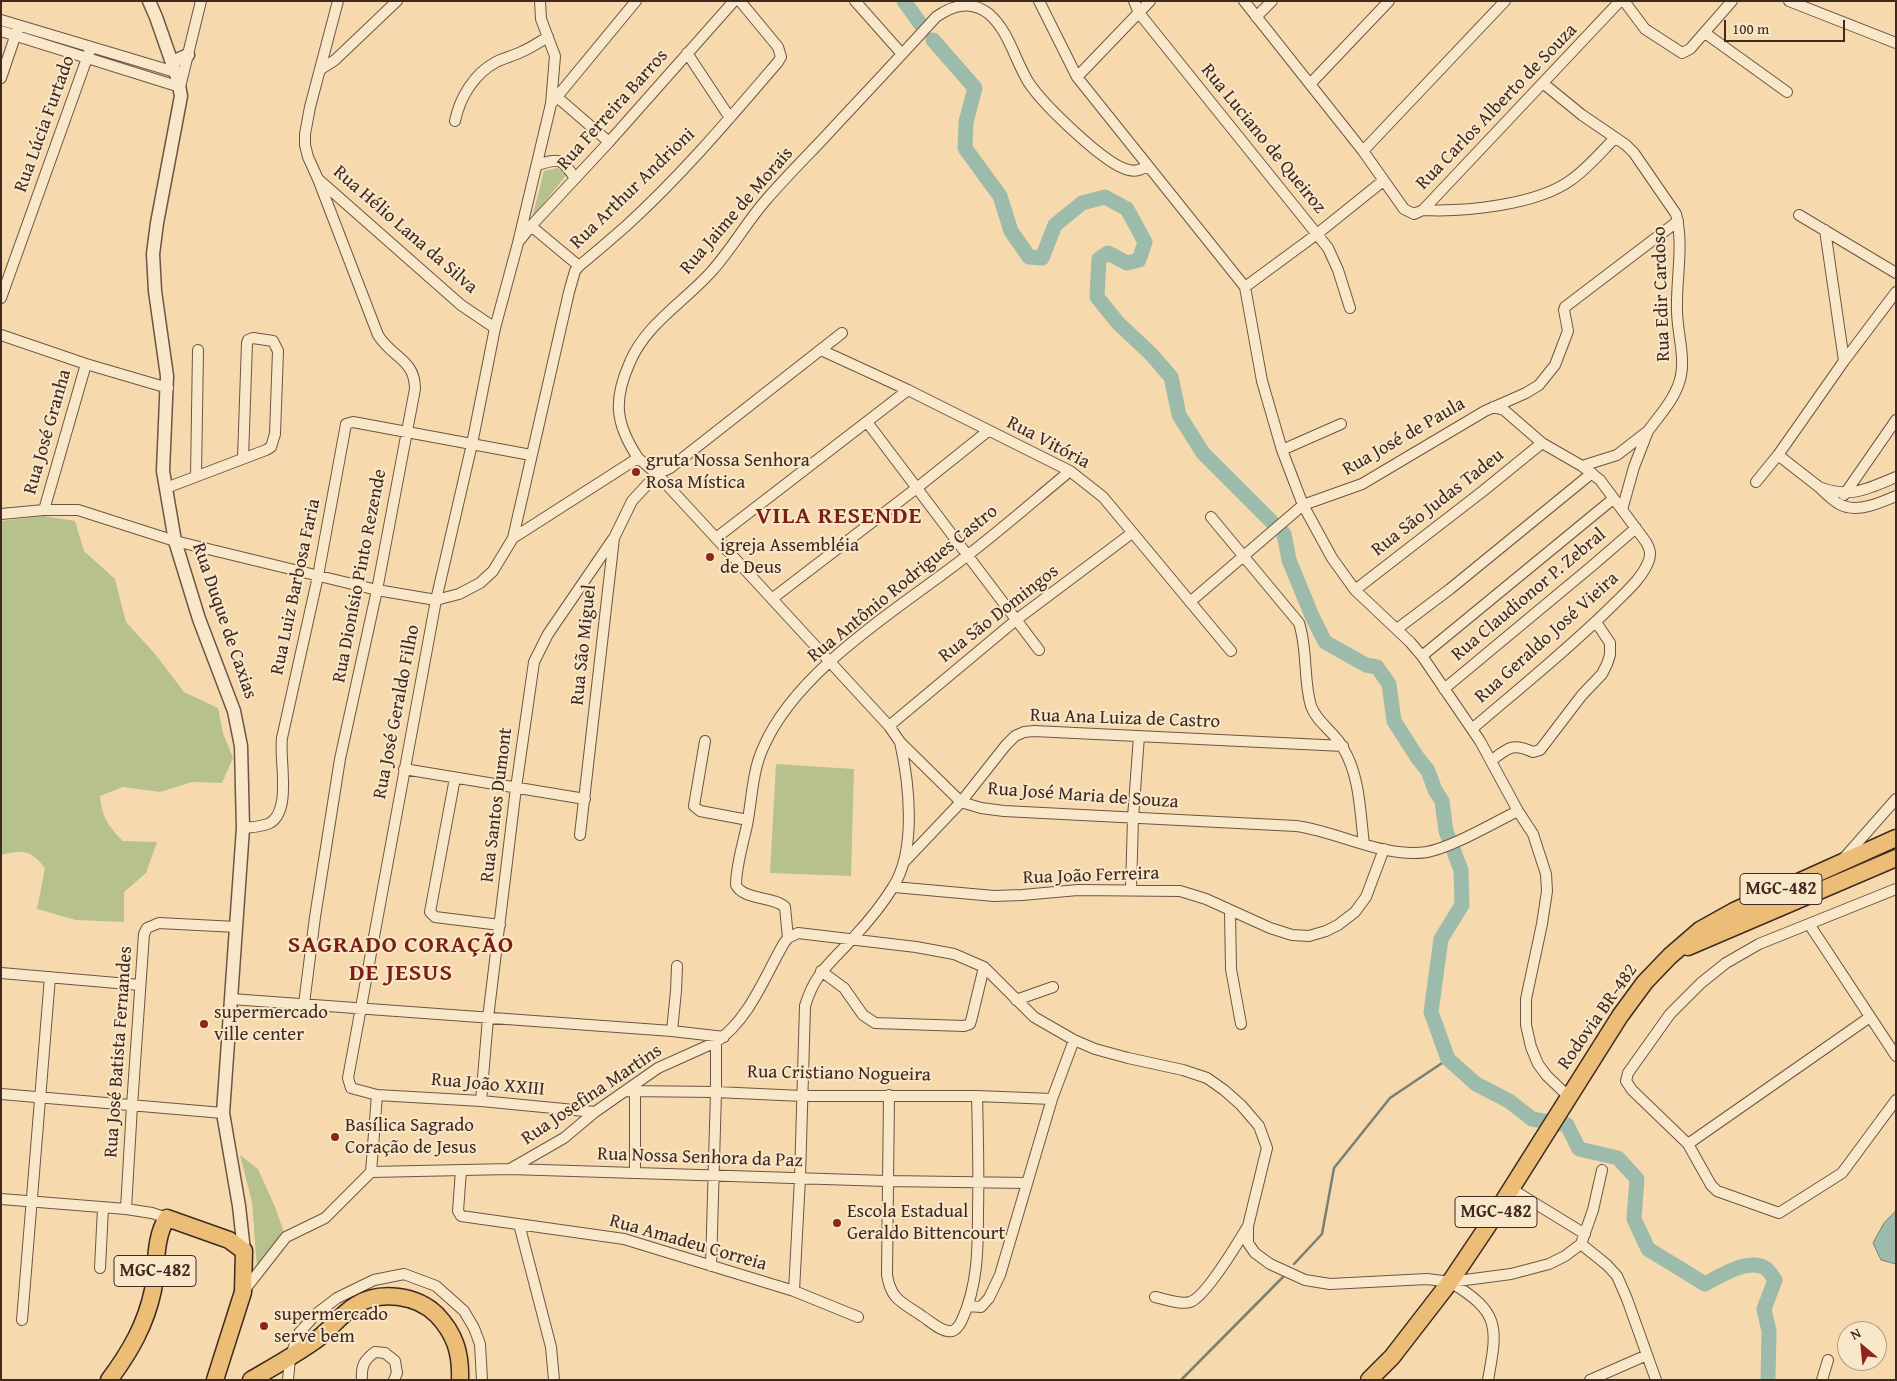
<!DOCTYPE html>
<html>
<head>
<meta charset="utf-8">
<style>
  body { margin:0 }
  #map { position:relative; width:1897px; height:1381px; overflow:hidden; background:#f6daae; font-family:"Gentium Book Plus",serif }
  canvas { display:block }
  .frame { position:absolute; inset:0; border:2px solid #3f2920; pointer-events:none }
  .north { position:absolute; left:1837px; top:1321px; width:50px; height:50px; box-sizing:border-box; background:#f9e7ca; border:1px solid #af9b86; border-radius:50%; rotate:332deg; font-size:14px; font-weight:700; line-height:20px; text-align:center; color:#3f2920 }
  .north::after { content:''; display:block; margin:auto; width:18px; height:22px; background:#8f2418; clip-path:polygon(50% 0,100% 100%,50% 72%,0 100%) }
  .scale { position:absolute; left:1724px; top:20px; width:121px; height:22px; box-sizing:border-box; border:2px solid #3f2920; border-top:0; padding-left:6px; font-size:15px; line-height:18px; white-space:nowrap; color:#3f2920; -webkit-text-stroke:4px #f9e7ca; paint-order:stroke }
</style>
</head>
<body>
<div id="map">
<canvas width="1897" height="1381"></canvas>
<div class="frame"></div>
<div class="north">N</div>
<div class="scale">100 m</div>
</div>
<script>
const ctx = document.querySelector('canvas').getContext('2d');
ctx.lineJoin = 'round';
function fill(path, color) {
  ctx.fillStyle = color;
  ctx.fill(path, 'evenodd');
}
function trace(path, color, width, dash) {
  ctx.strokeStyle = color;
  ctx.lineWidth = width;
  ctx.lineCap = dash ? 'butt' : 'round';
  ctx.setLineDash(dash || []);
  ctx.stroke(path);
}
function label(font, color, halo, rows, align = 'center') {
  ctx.font = font + ' "Gentium Book Plus",serif';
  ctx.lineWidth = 4;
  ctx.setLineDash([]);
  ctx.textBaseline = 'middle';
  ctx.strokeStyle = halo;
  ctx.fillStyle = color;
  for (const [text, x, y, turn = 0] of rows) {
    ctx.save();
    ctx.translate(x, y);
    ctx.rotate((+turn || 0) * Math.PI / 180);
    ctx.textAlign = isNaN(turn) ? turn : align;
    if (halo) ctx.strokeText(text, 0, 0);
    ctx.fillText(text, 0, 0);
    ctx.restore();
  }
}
fill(new Path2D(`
  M557 168 568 173 532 218 544 171Z
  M44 516 75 521 84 551 115 579 126 622 155 654 184 692 218 708 223 733 233 758 222 783 192 782 160 792 123 787 100 796C102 817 108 826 123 841L157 842 146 873 124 892V922L76 920 37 909 45 868C31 850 23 849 1 855V521Z
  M776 764 854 769 851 876 770 873Z
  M240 1155 258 1169 275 1207 285 1235 257 1268 252 1202Z`), '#b7c18e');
const water = new Path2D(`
  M1896 1211V1264L1881 1260 1873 1243 1884 1223Z`);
fill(water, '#9dbbaa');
trace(water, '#778173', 1);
trace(new Path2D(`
  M1294 1264 1322 1234 1334 1168 1390 1098 1448 1059
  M1181 1380 1283 1277`), '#778173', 2.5);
trace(new Path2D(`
  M904 1 924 29
  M933 40 975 88 966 122 965 148 1000 196 1011 231 1029 257 1042 258 1055 225 1082 203 1105 197 1127 209 1145 242 1139 260 1127 263 1108 253 1099 259 1097 297 1118 323 1151 354 1171 377 1179 415 1203 453 1284 534 1289 560 1312 616 1325 642 1366 665 1377 667 1389 684 1394 721 1417 757 1428 771 1435 790 1442 801 1446 831 1461 870 1462 905 1441 939 1431 1012 1448 1059 1476 1084 1509 1101 1532 1119 1567 1125 1579 1149 1618 1158 1637 1179 1634 1219 1648 1249 1705 1284C1720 1276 1748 1258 1765 1268 1769 1270 1772 1276 1775 1280L1764 1309 1769 1331 1768 1380`), '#9dbbaa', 15);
const minor = new Path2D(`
  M338 1 310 107 305 134V145L308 157 318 179 461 305 495 328
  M855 1 902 54
  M1039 1 1077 77 1245 287 1262 381 1282 450 1303 505 1332 558 1355 590 1410 642 1422 656 1480 741 1518 811 1533 834 1546 874 1547 891 1542 924 1526 999V1025L1531 1047 1538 1064 1547 1076 1568 1096
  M1134 1 1139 13 1328 248 1338 270 1350 308
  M1244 1 1363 151 1404 209 1414 214 1423 210 1620 1
  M1624 1 1645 29 1682 53 1690 49 1732 1
  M1789 1 1896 43
  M1256 17 1272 1
  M1 20 175 72
  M1 31 180 87 201 1
  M1705 33 1787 92
  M687 53 730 118
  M321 69 335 60 397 1
  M1077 77 1150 1
  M1 78 17 31
  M1311 83 1389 1
  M1544 84 1582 115 1626 145 1634 153 1676 214C1684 245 1676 279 1677 310 1677 334 1687 360 1679 383 1673 401 1659 416 1648 431
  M557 97 609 142
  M551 104 636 1
  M455 121C460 97 474 74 496 62 504 58 513 56 521 52 531 48 539 42 548 37
  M1363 151 1505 1
  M537 165C560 158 561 158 575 178
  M1423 210C1465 212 1537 205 1571 180 1588 168 1601 152 1615 138
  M1799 215 1896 273
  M531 226 579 266
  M1825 230 1844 361
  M520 240 531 226 609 142 734 1
  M1245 287 1317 234 1383 181
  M1 298 91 47
  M1 335 86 364 168 388
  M821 350 908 390 1070 471 1103 497 1231 651
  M867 422 1039 650
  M1282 450 1341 424
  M1778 455 1819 487
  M638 458C615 423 613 400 630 362 646 324 684 302 711 272 731 250 746 223 766 200 784 179 804 159 823 139 861 98 899 58 936 17 953 5 971 0 989 14 1009 31 1015 61 1029 83 1043 104 1106 166 1129 170 1136 172 1142 169 1148 166
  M1582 466 1617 455 1648 431 1634 467 1622 510
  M196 476 198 350
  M1896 477C1868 489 1849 499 1819 487 1825 493 1833 501 1841 505 1857 513 1880 503 1896 496
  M1756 482 1778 455 1844 361 1896 292
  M166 488 266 450 271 447 275 434 278 351 273 341 253 338 248 340 247 343 243 458
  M1844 495 1896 420
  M44 510 86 364
  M1 514 44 510H78L175 541 377 590 436 600 459 594 480 583 493 571 513 538 638 458 657 474 670 468 842 333
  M1211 517 1299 623C1308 650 1303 679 1311 706 1317 723 1335 732 1343 748 1360 776 1360 812 1364 844
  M513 538 569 292 575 271 579 266C595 253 610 240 626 226 681 176 730 118 778 62L781 57 778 47 740 1
  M716 538 908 390
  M1355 590 1483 491 1542 443
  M773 598 918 487 988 431
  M1190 602 1303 505 1362 484 1485 411 1526 393 1539 385 1555 365 1568 331 1564 310 1565 307 1678 221
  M1397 629 1450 589 1592 473
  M1422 656 1613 499
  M1444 689 1592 566 1636 528
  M889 726 1016 620 1132 533
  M1472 729C1521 687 1571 647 1616 602 1628 590 1643 577 1649 560 1651 553 1650 549 1646 542L1600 480 1582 466 1542 443 1504 410 1493 407
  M705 741 694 806 700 811 748 820
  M1492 760C1509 747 1513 743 1533 752L1540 750 1582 695 1602 674 1607 664 1610 655V643L1596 622
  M404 769 585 799
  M455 778 430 912 435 917 500 925
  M243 828C252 827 262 827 270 823 292 810 279 760 282 738L318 576 346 424 353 422 531 455
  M580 835 614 538 632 501 657 474 889 726 900 742 961 802 981 808 1004 811 1296 826C1337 831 1385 859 1427 852 1453 847 1493 823 1518 811
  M1844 858 1896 799
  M904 862 961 802 1006 745 1015 736 1024 732 1034 731 1343 746
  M894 887 994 896 1022 895 1078 890 1180 891 1206 899 1270 928 1292 935 1309 936 1326 931 1338 925 1355 912 1366 897 1384 849
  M1896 889 1759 944 1726 963 1701 983 1670 1014 1628 1073 1626 1081 1632 1090 1688 1144 1711 1185 1717 1191 1779 1213 1842 1173 1896 1100
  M1131 890 1133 818 1139 736
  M1230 911 1231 969 1241 1024
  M1809 924 1896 1056
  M788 938 785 907C773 896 743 900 736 885 736 866 743 844 747 825 752 800 752 772 763 748 797 668 902 607 968 555 1003 528 1036 499 1070 471
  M821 971 844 988 863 1015 875 1023 964 1026 970 1024 972 1017 984 967
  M1 973 140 985
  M231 999 672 1031 724 1037
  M1016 1000 1053 987
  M304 1004 315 917 340 759 377 590 415 389C415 359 392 358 378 335L318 179
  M672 1031 676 991 677 966
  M625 1091 716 1092 802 1096H977L1052 1099
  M635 1091V1173
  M1 1094 223 1113
  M377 1095 481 1101 595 1112
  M889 1095 887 1275C891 1300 902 1302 922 1316 930 1321 942 1333 952 1331 957 1330 960 1324 962 1320 978 1285 978 1248 978 1211 979 1173 978 1135 977 1096
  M481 1101 488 1018 516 788 534 662 548 634 613 539
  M1688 1144 1870 1017
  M510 1169 564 1138 595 1112 658 1068 716 1042C749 1020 765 976 784 943L788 938 798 933 916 947 954 954 984 967 1034 1017 1074 1040 1095 1049 1128 1058 1183 1070 1207 1078 1224 1090 1241 1105 1259 1126 1267 1148 1248 1226V1243L1255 1253 1270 1264 1305 1280 1330 1284 1427 1279 1450 1282 1511 1274 1549 1264 1565 1256 1581 1244 1593 1210 1602 1170
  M461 1170 458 1211 461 1216 624 1239 794 1291 858 1317
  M371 1172 377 1095 351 1088 348 1078 436 600 472 444 495 328 518 243 551 104 555 56 541 19 540 1
  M371 1172 510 1169 887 1181 1027 1183
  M1510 1188 1585 1234
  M1 1199 126 1209 152 1213 167 1218
  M126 1209 132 1106 144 934 147 928 159 923 236 927
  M519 1224 551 1347 554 1380
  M1581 1244 1607 1265 1617 1276 1627 1299 1656 1380
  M711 1266 716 1092V1042
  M100 1268 103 1208
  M1450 1282C1500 1312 1498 1326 1488 1380
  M794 1291 800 1178 805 1006C815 972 831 963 853 938 867 923 882 905 893 887 917 850 909 782 900 742
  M243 1292 286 1237 325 1218 371 1172
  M1155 1297C1165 1299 1180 1305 1190 1302 1205 1298 1239 1241 1248 1226
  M968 1306 981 1307 989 1298 1000 1275 1052 1099 1074 1040
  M22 1320 50 977
  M288 1380 290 1358 299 1333 316 1314 337 1298 374 1280 404 1274 436 1286 464 1311 474 1328 480 1344 482 1380
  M362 1380C361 1366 364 1360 375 1352L385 1353 395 1361 397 1373 394 1380
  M1590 1380 1647 1355
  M1822 1380 1828 1360`);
const tertiary = new Path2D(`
  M149 1 156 17 178 80 181 96 157 223 153 254 155 291 167 376 163 471 175 541 199 619 234 711 241 746 243 828 223 1113 239 1206 244 1251
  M172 62 188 55`);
const trunk = new Path2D(`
  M1688 947 1896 858
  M109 1380C130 1352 146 1324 153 1290 157 1267 154 1238 167 1218L229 1240 244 1251 243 1292 215 1380
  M251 1380C273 1367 295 1355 316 1340 330 1330 341 1314 356 1305 380 1290 417 1295 437 1315 455 1334 461 1353 460 1380
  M1369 1380 1392 1357 1450 1282 1487 1227 1620 1016 1645 982 1670 956 1700 930 1734 911 1896 838`);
trace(minor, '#6d5544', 12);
trace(tertiary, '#6d5544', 15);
trace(trunk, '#3f2920', 19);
trace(minor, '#f9e7ca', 10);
trace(tertiary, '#f9e7ca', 12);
trace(trunk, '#ebbd77', 16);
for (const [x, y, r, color] of [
  [636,472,5,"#8f2418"],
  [710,557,5,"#8f2418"],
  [204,1024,5,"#8f2418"],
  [335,1137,5,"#8f2418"],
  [837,1223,5,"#8f2418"],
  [264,1326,5,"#8f2418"]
]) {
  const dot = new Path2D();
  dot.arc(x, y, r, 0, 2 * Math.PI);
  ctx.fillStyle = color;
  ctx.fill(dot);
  trace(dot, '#f9e7ca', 2);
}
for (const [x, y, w] of [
  [1781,889,82],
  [1496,1212,82],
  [155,1271,82]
]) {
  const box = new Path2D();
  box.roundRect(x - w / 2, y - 15.5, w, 31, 4);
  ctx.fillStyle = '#f9e7ca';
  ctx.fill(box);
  trace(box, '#3f2920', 1);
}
label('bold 18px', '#3f2920', null, [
  ["MGC-482",1781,889],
  ["MGC-482",1496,1212],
  ["MGC-482",155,1271]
]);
label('19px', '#3f2920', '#f9e7ca', [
  ["Rua Carlos Alberto de Souza",1497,107,-46],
  ["Rua Ferreira Barros",613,110,-48],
  ["Rua Lúcia Furtado",45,124,-70],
  ["Rua Luciano de Queiroz",1263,139,51],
  ["Rua Arthur Andrioni",633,189,-44],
  ["Rua Jaime de Morais",737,211,-49],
  ["Rua Hélio Lana da Silva",405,230,41],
  ["Rua Edir Cardoso",1662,294,-92],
  ["Rua José Granha",48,432,-74],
  ["Rua José de Paula",1404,437,-30],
  ["Rua Vitória",1048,443,28],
  ["Rua São Judas Tadeu",1438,503,-38],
  ["Rua Dionísio Pinto Rezende",360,576,-79],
  ["Rua Antônio Rodrigues Castro",903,584,-39],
  ["Rua Luiz Barbosa Faria",296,587,-78],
  ["Rua Claudionor P. Zebral",1529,595,-40],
  ["Rua São Domingos",999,614,-38],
  ["Rua Duque de Caxias",224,621,71],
  ["Rua Geraldo José Vieira",1547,638,-42],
  ["Rua São Miguel",584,645,-84],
  ["Rua José Geraldo Filho",397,712,-79],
  ["Rua Ana Luiza de Castro",1125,719,2],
  ["Rua José Maria de Souza",1083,796,4],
  ["Rua Santos Dumont",497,805,-83],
  ["Rua João Ferreira",1091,876,-2],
  ["Rodovia BR-482",1598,1017,-55],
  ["Rua José Batista Fernandes",119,1052,-86],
  ["Rua Cristiano Nogueira",839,1074,1],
  ["Rua João XXIII",488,1085,5],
  ["Rua Josefina Martins",592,1095,-34],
  ["Rua Nossa Senhora da Paz",700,1158,2],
  ["Rua Amadeu Correia",688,1243,16]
]);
label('19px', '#3f2920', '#f9e7ca', [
  ["gruta Nossa Senhora",646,461],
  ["Rosa Mística",646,483],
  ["igreja Assembléia",720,546],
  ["de Deus",720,568],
  ["supermercado",214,1013],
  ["ville center",214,1035],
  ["Basílica Sagrado",345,1126],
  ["Coração de Jesus",345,1148],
  ["Escola Estadual",847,1212],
  ["Geraldo Bittencourt",847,1234],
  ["supermercado",274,1315],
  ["serve bem",274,1337]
], 'left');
ctx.letterSpacing = '1px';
label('bold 24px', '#7a1f14', '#f9e7ca', [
  ["VILA RESENDE",839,517],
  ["SAGRADO CORAÇÃO",401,946],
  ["DE JESUS",401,974]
]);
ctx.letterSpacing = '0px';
</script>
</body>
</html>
